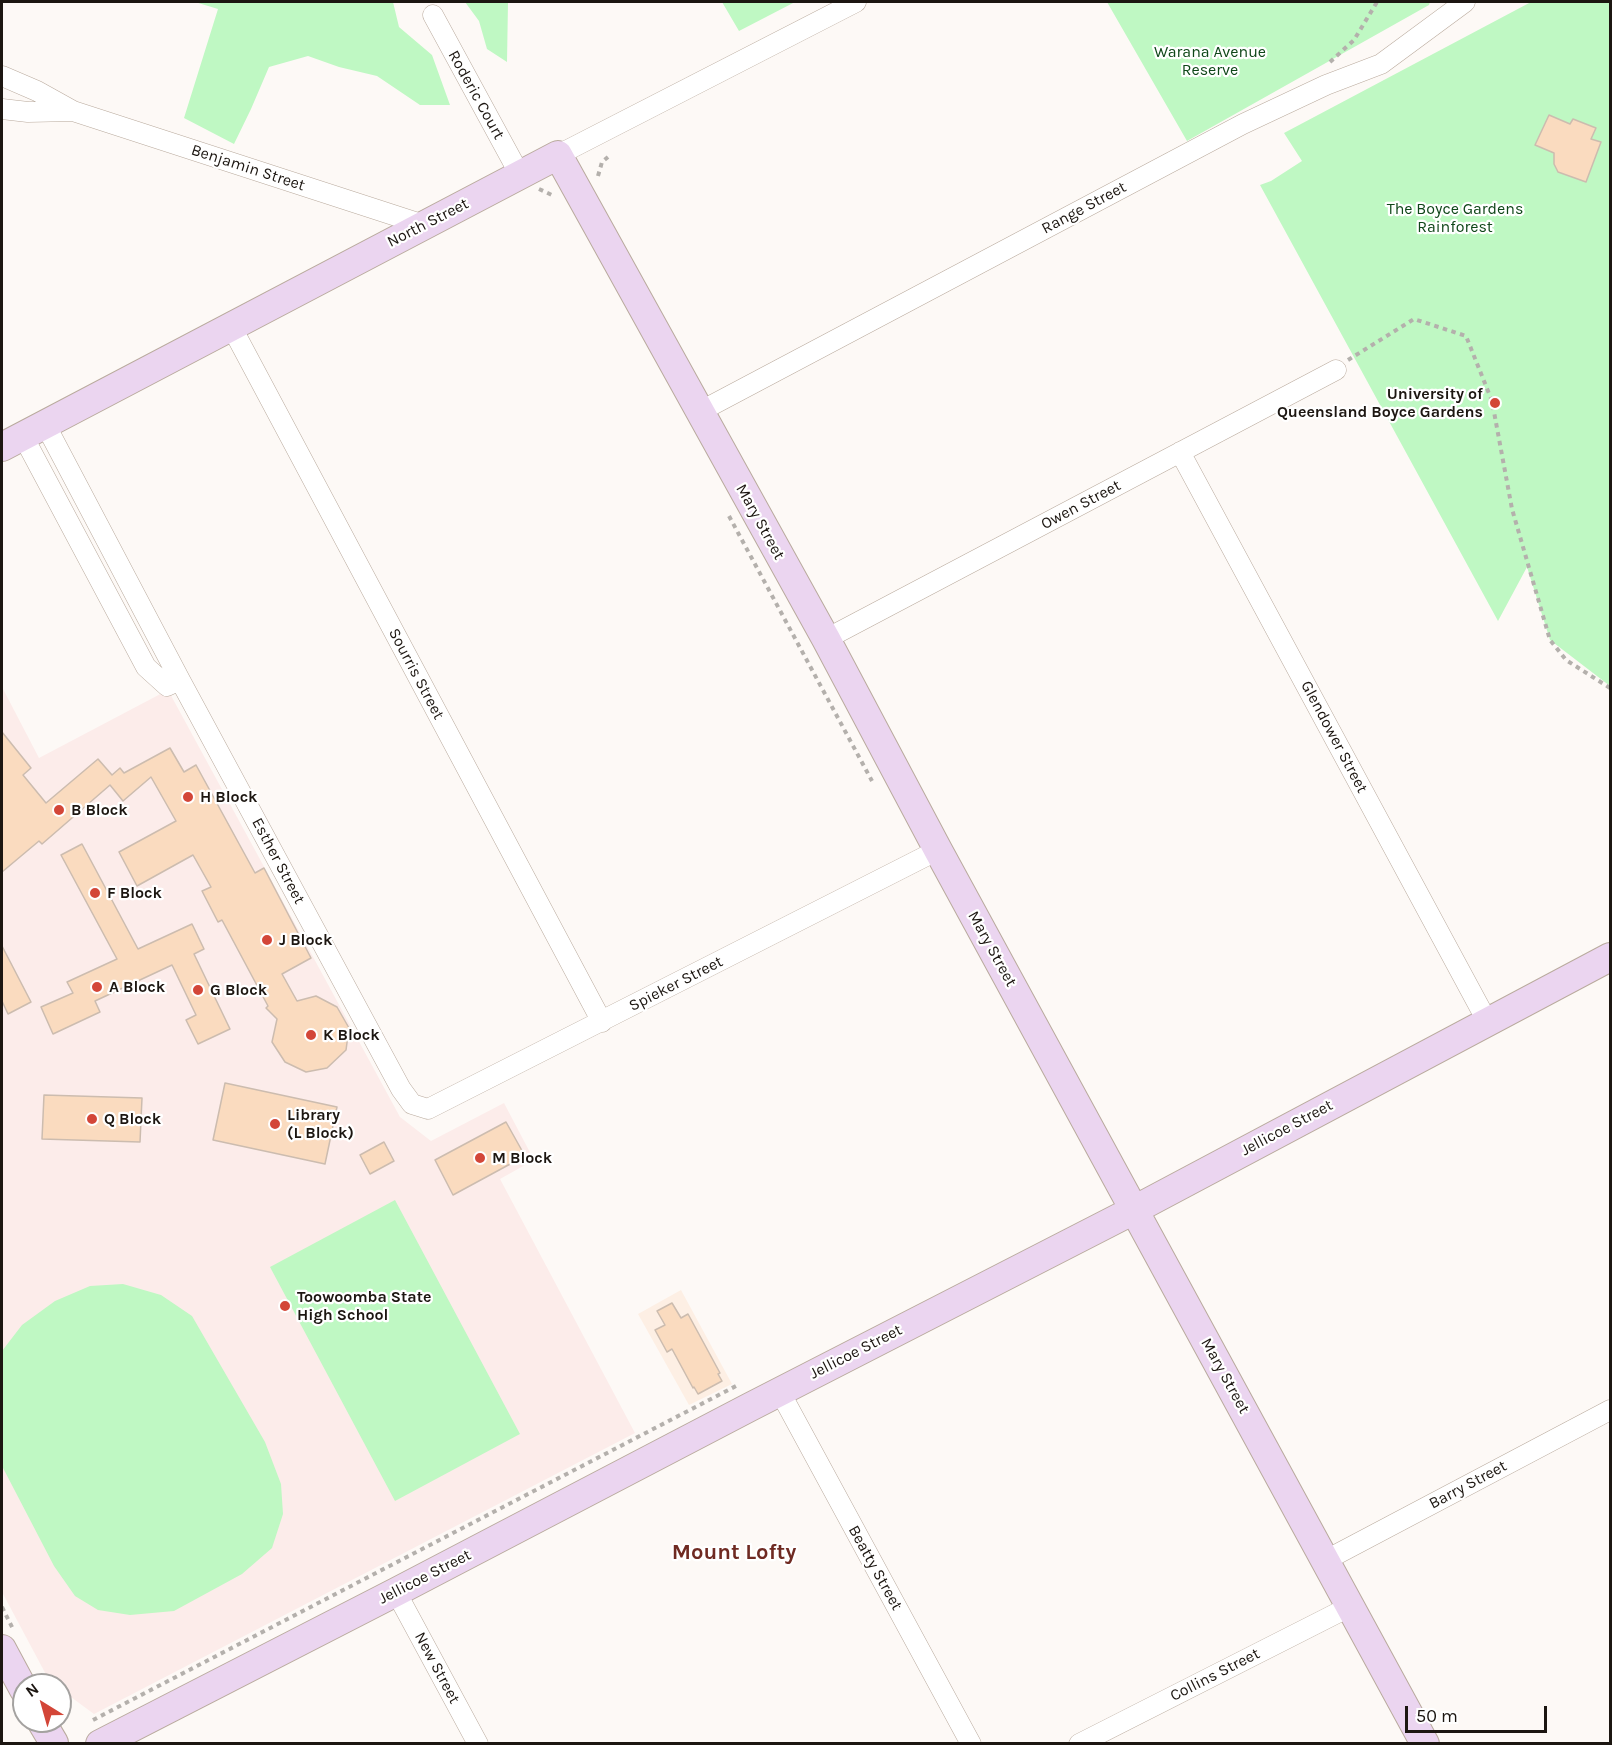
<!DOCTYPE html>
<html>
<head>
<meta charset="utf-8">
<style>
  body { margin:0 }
  #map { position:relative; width:1612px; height:1745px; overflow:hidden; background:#fdf9f6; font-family:Karla,sans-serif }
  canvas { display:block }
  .frame { position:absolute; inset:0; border:3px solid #1c1611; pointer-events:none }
  .north { position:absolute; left:12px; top:1673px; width:60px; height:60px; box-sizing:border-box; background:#fff; border:2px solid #a4a2a0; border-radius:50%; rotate:323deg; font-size:16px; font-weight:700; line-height:24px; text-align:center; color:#1c1611 }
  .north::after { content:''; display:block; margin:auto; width:21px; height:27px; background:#d34638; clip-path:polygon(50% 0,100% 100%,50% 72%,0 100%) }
  .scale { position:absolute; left:1405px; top:1706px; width:142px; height:27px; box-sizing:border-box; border:3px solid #1c1611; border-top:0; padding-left:8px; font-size:18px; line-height:21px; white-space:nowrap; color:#1c1611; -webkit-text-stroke:4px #fff; paint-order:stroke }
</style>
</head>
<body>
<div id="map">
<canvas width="1612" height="1745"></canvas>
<div class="frame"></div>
<div class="north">N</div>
<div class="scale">50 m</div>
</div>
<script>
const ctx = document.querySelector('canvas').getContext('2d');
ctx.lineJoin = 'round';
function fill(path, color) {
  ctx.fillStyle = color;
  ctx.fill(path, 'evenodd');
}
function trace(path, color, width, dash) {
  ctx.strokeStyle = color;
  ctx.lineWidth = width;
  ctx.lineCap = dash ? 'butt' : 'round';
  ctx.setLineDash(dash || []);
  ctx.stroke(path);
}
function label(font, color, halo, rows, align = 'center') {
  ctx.font = font + ' Karla,sans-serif';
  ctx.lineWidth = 4.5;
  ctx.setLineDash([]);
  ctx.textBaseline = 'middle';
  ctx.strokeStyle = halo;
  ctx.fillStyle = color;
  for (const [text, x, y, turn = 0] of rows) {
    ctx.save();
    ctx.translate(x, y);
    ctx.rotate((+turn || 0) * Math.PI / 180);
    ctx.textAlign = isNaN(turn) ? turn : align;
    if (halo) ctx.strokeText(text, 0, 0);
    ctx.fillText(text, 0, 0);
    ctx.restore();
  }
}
fill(new Path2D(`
  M681 1290 732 1384 689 1405 638 1314Z`), '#fdefe4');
fill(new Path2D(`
  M2 687 39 758 168 690 400 1117 431 1141 504 1103 534 1160 500 1179 635 1433 94 1714 60 1689V1685H54L50 1682 2 1592Z`), '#fcecea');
fill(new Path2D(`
  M195 2H393L399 27 432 55 450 105H420L377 76 339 67 308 56 269 67 251 109 234 144 184 118 218 9Z
  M465 2H508L507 62 487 49 479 21Z
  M722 2H795L739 31Z
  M1107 2H1430L1429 5 1187 141Z
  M1531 2H1610V686L1550 640 1527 567 1498 621 1260 185 1271 181 1302 161 1284 133Z
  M395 1200 520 1434 395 1501 270 1267Z
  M123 1284 161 1295 192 1316 265 1442 281 1484 283 1514 272 1548 242 1574 174 1611 130 1615 98 1610 75 1596 54 1566 2 1466V1351L22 1325 55 1301 90 1286Z`), '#bff8c3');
const building = new Path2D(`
  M1549 115 1570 124 1573 119 1596 128 1591 139 1601 142 1586 182 1558 172 1554 164V153L1535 145Z
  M2 732 31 768 23 775 46 803 98 759 112 775 120 768 124 773 170 748 184 772 196 765 255 873 264 868 311 958 282 974 297 1001 316 996 337 1007 349 1028 346 1050 327 1068 306 1072 285 1062 272 1042 277 1019 266 1008 268 1006 222 920 218 922 202 891 211 887 193 855 137 886 119 852 176 821 151 777 123 801 110 785 42 844 39 841 2 872Z
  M82 844 138 949 192 924 204 949 194 954 230 1029 198 1044 186 1020 196 1015 172 965 95 1001 100 1012 53 1034 41 1007 73 993 67 982 117 959 61 855Z
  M2 946 31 1002 8 1014 2 1001Z
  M225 1083 337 1107 325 1164 213 1140Z
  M44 1095 142 1098 140 1142 42 1139Z
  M506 1122 525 1156 453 1195 435 1160Z
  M384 1142 394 1161 370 1174 360 1155Z
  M672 1303 681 1318 688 1314 720 1373 718 1374 722 1381 698 1394 694 1387 693 1388 672 1349 667 1352 655 1330 665 1325 657 1311Z`);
fill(building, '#fadbbf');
trace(building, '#ccbcaf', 1.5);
const street = new Path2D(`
  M433 15 520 175
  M2 76 37 91 73 111 424 225
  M2 109 28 112 73 111
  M558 155 856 2
  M231 326 602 1022
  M699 412 1243 124 1326 85 1381 64 1465 2
  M45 424 180 680 401 1089 412 1104 428 1109 938 850
  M23 436 146 667 167 686 180 680
  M1180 452 1487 1021
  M826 639 1336 370
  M780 1392 971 1744
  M1326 1560 1610 1410
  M396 1592 478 1744
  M1079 1744 1351 1606`);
const secondary = new Path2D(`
  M2 447 558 155 826 639 938 850 1425 1744
  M2 1649 24 1690
  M41 1721 54 1743
  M100 1744 396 1592 750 1407 1134 1210 1610 957`);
trace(street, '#b9aa9d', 21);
trace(secondary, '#b9aa9d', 30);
trace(new Path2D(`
  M1330 62 1354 40 1377 2
  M598 176 602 162 608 157
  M539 189 554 196
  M1348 360 1414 319 1466 336 1492 401 1512 509 1550 640 1566 660 1610 688
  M729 516 872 781
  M2 1607 13 1629
  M93 1720 736 1386`), '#b4b0ac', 4, [4.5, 4.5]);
trace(street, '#fff', 20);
trace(secondary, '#ebd5f0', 28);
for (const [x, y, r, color] of [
  [1495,403,6,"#d34638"],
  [188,797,6,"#d34638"],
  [59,810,6,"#d34638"],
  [95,893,6,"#d34638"],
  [267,940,6,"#d34638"],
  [97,987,6,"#d34638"],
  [198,990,6,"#d34638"],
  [311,1035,6,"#d34638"],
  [92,1119,6,"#d34638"],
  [275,1124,6,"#d34638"],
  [480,1158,6,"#d34638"],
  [285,1306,6,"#d34638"]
]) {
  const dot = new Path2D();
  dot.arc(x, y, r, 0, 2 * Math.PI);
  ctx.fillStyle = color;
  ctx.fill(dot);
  trace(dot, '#fff', 2);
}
label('16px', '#0f4719', '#fff', [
  ["Warana Avenue",1210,52],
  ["Reserve",1210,70],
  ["The Boyce Gardens",1455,209],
  ["Rainforest",1455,227]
]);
label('16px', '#1c1611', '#fff', [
  ["Roderic Court",476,95,61],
  ["Benjamin Street",248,168,18],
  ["Range Street",1084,208,-28],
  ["North Street",428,223,-27],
  ["Owen Street",1081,505,-28],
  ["Mary Street",760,522,61],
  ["Sourris Street",416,674,62],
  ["Glendower Street",1334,737,62],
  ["Esther Street",278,861,62],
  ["Mary Street",992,949,61],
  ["Spieker Street",676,984,-27],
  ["Jellicoe Street",1287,1128,-28],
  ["Jellicoe Street",856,1352,-27],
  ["Mary Street",1225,1376,61],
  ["Barry Street",1468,1485,-28],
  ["Beatty Street",875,1568,61],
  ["Jellicoe Street",425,1577,-27],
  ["New Street",437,1668,62],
  ["Collins Street",1215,1675,-27]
]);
label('bold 16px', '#1c1611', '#fff', [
  ["University of",1483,394,"right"],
  ["Queensland Boyce Gardens",1483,412,"right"],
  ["H Block",200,797],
  ["B Block",71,810],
  ["F Block",107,893],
  ["J Block",279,940],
  ["A Block",109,987],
  ["G Block",210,990],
  ["K Block",323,1035],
  ["Library",287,1115],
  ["(L Block)",287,1133],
  ["Q Block",104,1119],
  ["M Block",492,1158],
  ["Toowoomba State",297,1297],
  ["High School",297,1315]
], 'left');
label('bold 22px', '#6f2a22', '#fff', [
  ["Mount Lofty",734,1553]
]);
</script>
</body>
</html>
